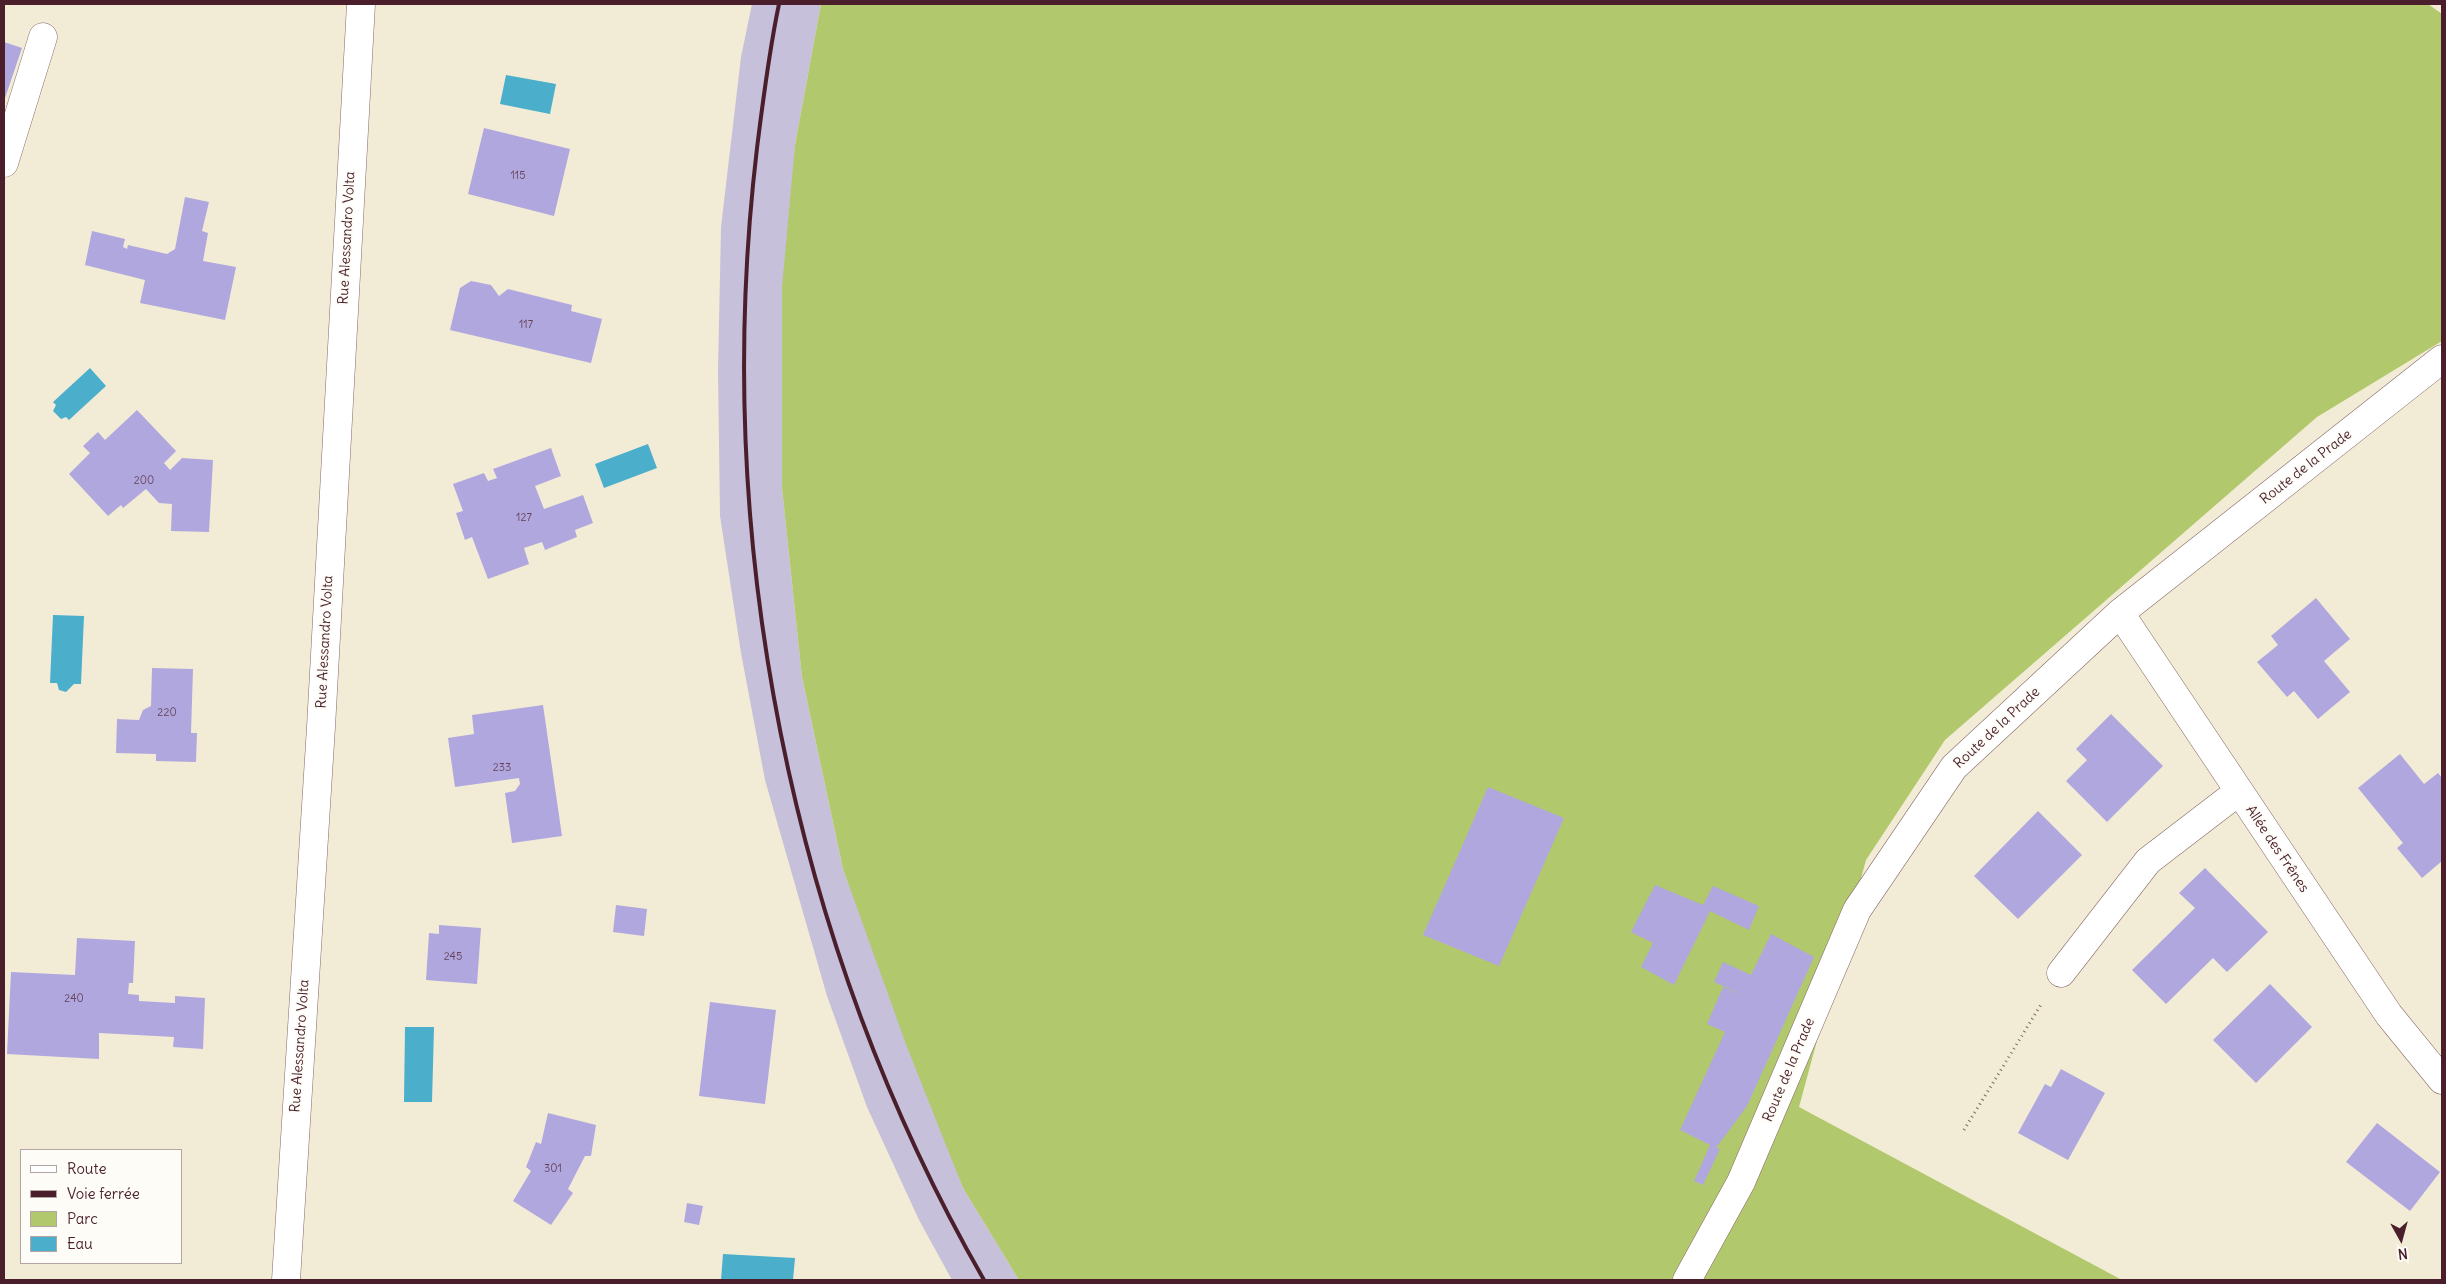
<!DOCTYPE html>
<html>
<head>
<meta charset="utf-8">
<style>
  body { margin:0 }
  #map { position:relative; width:2446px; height:1284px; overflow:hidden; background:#f2ecd6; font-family:Delius,sans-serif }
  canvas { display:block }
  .frame { position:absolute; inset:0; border:5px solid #4a1f2b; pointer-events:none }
  .legend { position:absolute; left:20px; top:1149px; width:162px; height:115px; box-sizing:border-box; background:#fdfcf7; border:1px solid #b5a4a5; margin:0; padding:6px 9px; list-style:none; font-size:15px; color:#4a1f2b }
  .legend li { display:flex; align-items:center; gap:10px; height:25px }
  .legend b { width:25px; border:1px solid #b5a4a5 }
  .north { position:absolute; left:2376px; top:1214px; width:50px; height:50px; -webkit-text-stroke:4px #fdfcf7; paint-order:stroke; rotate:173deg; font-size:14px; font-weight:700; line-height:20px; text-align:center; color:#4a1f2b }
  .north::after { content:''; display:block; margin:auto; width:18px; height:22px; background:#4a1f2b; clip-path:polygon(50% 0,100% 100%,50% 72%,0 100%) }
</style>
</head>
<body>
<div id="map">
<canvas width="2446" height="1284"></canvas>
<div class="frame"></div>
<ul class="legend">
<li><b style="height:6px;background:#fff"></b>Route</li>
<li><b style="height:6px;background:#4a1f2b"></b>Voie ferrée</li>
<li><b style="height:14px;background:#b2c86d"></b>Parc</li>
<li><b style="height:14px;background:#4baecb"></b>Eau</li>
</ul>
<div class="north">N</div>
</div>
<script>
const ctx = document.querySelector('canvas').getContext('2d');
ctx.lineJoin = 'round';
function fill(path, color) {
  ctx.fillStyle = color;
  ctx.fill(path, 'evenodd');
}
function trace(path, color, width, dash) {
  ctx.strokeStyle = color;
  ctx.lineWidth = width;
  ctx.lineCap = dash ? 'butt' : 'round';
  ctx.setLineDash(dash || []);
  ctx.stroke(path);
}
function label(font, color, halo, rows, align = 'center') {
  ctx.font = font + ' Delius,sans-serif';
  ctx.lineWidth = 4;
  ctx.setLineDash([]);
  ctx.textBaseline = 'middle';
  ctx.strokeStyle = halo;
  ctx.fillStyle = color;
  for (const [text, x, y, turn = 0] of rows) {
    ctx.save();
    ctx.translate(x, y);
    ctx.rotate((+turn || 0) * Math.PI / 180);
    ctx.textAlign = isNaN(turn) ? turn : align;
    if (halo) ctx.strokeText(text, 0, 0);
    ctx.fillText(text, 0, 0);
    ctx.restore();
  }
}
fill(new Path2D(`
  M752 4H821L795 145 782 488 802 677 843 869 963 1188 1019 1280H952L919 1220 867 1107 827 996 765 780 741 653 720 516 718 371 721 227 741 57Z`), '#c6c0da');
fill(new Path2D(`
  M821 4H2428L2442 14V341L2317 417 1945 740 1866 860 1799 1107 2122 1280H1019L963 1188 907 1047 843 869 802 677 782 488V287L795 145Z`), '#b2c86d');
fill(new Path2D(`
  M506 75 556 84 550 114 500 104Z
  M90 368 106 386 69 420 66 417 61 419 53 411 56 405 53 402Z
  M648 444 657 468 604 488 595 464Z
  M53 615 84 616 81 684H74L66 692 59 690 57 683H50Z
  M405 1027H434L432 1102H404Z
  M723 1254 795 1258 793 1280H721Z`), '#4baecb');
fill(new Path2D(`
  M4 42 22 48 4 101Z
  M484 128 570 149 554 216 468 194Z
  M185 197 209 202 202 231 208 233 203 261 236 267 225 320 140 303 145 280 85 265 92 231 125 239 123 247 127 249 128 245 167 254 175 249Z
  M471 281 491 285 499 296 508 289 572 305 571 311 602 319 591 363 450 330 460 288Z
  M137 410 176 451 164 463 170 470 182 458 213 460 209 532 171 531 172 504 159 503 146 489 123 508 121 505 108 516 69 474 90 453 83 446 98 432 105 440Z
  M551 448 561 476 535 486 544 509 583 495 593 523 575 530 577 537 545 550 542 542 524 548 529 564 488 579 472 537 465 540 456 513 463 511 453 484 484 473 488 481 497 478 493 469Z
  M2316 598 2350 639 2324 661 2350 692 2318 719 2294 691 2287 697 2257 662 2278 645 2271 636Z
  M152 668 193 669 191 733H197L196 762 156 761V754L116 753 117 719 139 720 143 710 151 706Z
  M543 705 562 836 512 843 505 793 515 791 520 784 519 778 455 787 448 738 474 734 472 715Z
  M2111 714 2163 766 2107 822 2066 781 2087 760 2076 749Z
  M2400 754 2424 784 2438 773 2442 778V861L2422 878 2397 848 2403 843 2358 788Z
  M1488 787 1564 818 1499 966 1423 935Z
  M2038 811 2082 855 2018 919 1974 876Z
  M2205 868 2268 932 2227 972 2213 958 2166 1004 2132 970 2195 908 2179 893Z
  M1655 885 1703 905 1713 886 1759 906 1749 930 1710 911 1674 985 1641 967 1653 943 1631 932Z
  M616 905 647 909 644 936 613 932Z
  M439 925 481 928 477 984 426 980 429 933 439 934Z
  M1771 934 1814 957 1747 1106 1716 1148 1720 1149 1703 1185 1694 1181 1710 1145 1680 1130 1725 1032 1707 1024 1723 987 1743 995 1714 982 1723 962 1751 975Z
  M77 938 135 941 133 983H129L128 994 139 995V1001L175 1003V996L205 998 203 1049 173 1047 174 1037 99 1033V1059L7 1054 11 972 75 975Z
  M2270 984 2312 1027 2256 1083 2213 1040Z
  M710 1002 776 1010 765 1104 699 1096Z
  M2061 1069 2105 1093 2068 1160 2018 1133 2045 1084 2051 1087Z
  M548 1113 596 1125 591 1156H585L568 1189 573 1193 551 1225 513 1201 531 1171 526 1167 536 1142 541 1144Z
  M2377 1123 2440 1172 2410 1211 2346 1162Z
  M687 1203 703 1206 699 1225 684 1222Z`), '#b0a7df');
const minor = new Path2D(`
  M4 163 43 37
  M2120 613 2389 1015 2442 1080
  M2061 973 2148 861 2238 792
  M286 1280 321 727 361 4
  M1687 1280 1741 1182 1857 910 1954 767 2120 613 2442 359`);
trace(minor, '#856767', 29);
trace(new Path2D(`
  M1964 1130 2042 1003`), '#856767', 3, [1, 4]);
trace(minor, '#fff', 28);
trace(new Path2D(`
  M779 4C769 51 763 100 757 148 711 535 790 942 984 1280`), '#4a1f2b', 4);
label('11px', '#644158', null, [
  ["115",518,176],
  ["117",526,325],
  ["200",144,481],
  ["127",524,518],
  ["220",167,713],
  ["233",502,768],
  ["245",453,957],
  ["240",74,999],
  ["301",553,1169]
]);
label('14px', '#4a1f2b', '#fdfcf7', [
  ["Rue Alessandro Volta",347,238,-87],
  ["Route de la Prade",2306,467,-38],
  ["Rue Alessandro Volta",325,642,-87],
  ["Route de la Prade",1997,728,-43],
  ["Allée des Frênes",2277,849,56],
  ["Rue Alessandro Volta",300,1046,-86],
  ["Route de la Prade",1789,1070,-67]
]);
</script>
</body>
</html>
